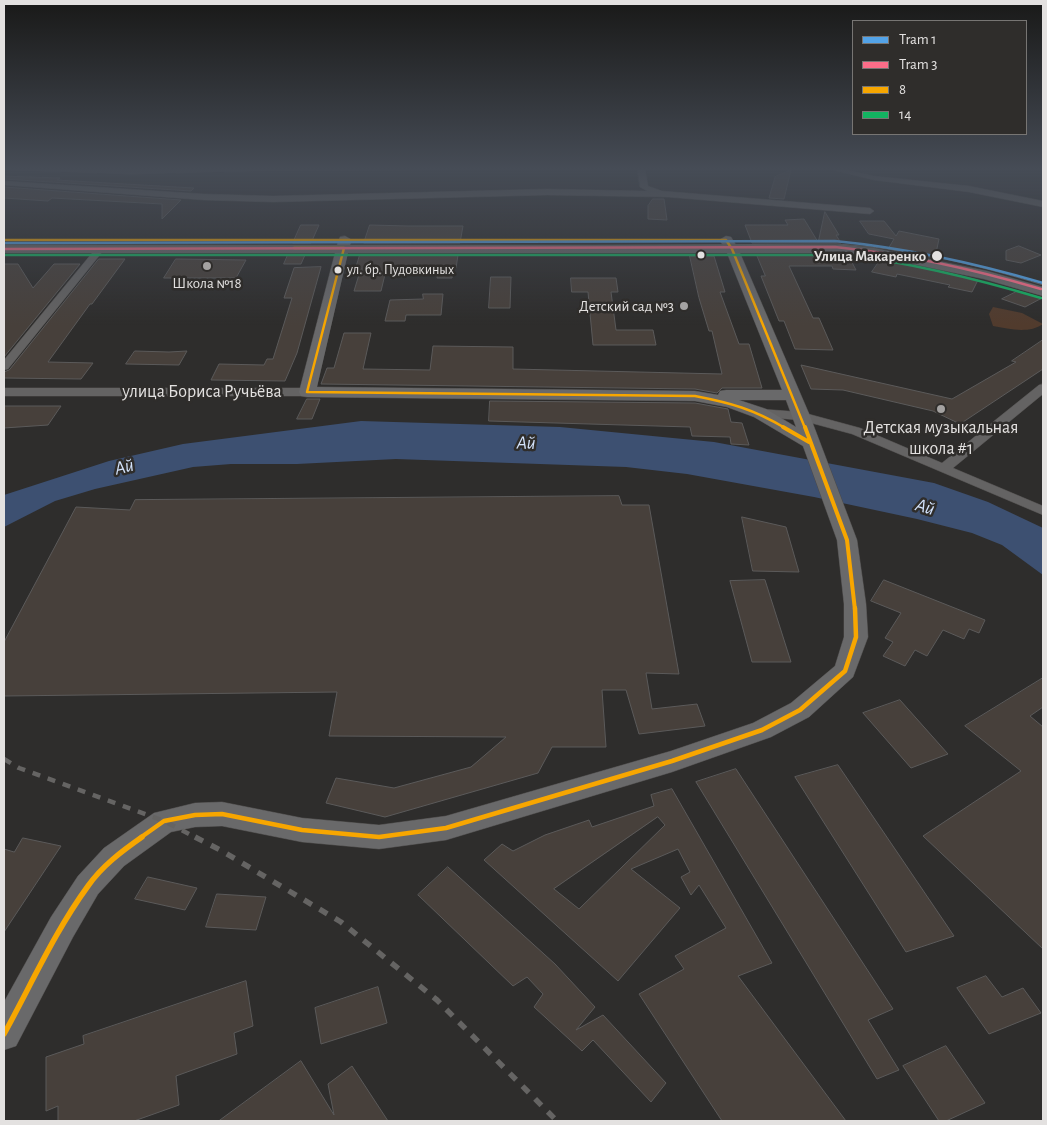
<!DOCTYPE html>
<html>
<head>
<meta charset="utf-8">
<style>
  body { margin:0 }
  #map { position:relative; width:1047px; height:1125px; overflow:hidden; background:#2e2d2c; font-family:"Alegreya Sans",sans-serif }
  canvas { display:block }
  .frame { position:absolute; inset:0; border:5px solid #e3e1e0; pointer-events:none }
  .legend { position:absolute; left:852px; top:20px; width:175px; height:115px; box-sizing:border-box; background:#2f2d2b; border:1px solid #777573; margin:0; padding:6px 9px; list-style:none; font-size:15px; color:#e3e1e0 }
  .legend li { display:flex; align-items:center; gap:10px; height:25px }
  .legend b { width:25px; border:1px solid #777573 }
</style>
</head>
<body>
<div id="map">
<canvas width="1047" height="1125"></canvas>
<div class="frame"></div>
<ul class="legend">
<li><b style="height:6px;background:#53a3e8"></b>Tram 1</li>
<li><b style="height:6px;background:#fb6d88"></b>Tram 3</li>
<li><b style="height:6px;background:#f7a600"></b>8</li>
<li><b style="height:6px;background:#13b361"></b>14</li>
</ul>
</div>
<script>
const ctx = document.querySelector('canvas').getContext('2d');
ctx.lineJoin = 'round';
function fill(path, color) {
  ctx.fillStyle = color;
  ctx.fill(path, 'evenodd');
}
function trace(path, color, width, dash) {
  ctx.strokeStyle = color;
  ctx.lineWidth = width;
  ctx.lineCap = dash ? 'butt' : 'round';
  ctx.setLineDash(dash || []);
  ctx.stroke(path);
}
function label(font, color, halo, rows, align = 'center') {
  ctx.font = font + ' "Alegreya Sans",sans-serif';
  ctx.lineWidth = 5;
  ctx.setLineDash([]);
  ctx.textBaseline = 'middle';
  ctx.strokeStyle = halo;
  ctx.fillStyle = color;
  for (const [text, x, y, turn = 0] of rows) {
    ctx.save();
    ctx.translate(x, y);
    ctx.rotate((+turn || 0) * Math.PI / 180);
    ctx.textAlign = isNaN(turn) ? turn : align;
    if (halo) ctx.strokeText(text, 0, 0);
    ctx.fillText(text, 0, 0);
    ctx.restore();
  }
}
fill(new Path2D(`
  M993 307 1022 313 1043 324C1029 334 1009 329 993 326L989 314Z`), '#513b2d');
fill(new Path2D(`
  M361 421 560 427 714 442 934 483 988 502 1043 528V575L1002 545 972 533 917 519 814 497 687 474 626 467 396 459 297 464H231L193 467 95 489 55 501 4 527V495L109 461 183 444Z`), '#3d5071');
const building = new Path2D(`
  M791 170 784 199 769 198 775 177Z
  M4 176 60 178 57 180 194 188 191 191 4 179Z
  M4 187 181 200 162 219V204L52 198 48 201 4 198Z
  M653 199H664L667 220 648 219V206Z
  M825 212 839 235H836L841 243H752L745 225H788L785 220 804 219 818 242Z
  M860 221H884L896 236 899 231 939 239 935 258 888 249 894 239 869 234Z
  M301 225H319L311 243H293Z
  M370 225 408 226H463L460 243H364Z
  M1019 246 1041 255 1021 263 1006 260V251Z
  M288 255H305L301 264H284Z
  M360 255H458L456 268H453L452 278H437L439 268H432V266H387L381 291H354L361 268H356Z
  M757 255H848L856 270 833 269 832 266H789L813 318H819L833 350 795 349 784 321H779L761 276H765Z
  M690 256H714L725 292H720L739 344H749L762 388H722L717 393 695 389 321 384 327 368H334L344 333H371L363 369 430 370 433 346 513 347V369L722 374 712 331H709L699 298Z
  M99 259H125L92 304H90L48 362 93 363 81 379 4 378V372L9 370Z
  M176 259 246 260 236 278H164Z
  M881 259 978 280 972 292 948 287 950 285 897 274 896 277 872 272Z
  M4 264H18L33 288 54 264H80L4 357Z
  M321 267 297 353 285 381 211 380 219 364 264 365 267 359H273L292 298H284L294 268Z
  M491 277H511L510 308H489Z
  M571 278H616L618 292H611L616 330H653L656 345H593L588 292H572Z
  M1018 291 1042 298 1025 307 1002 299Z
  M423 294H443L441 315H406L405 321H385L390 300 423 299Z
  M1043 340V369L960 424 933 411 843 390 811 389 801 365 952 399 1016 362 1012 361Z
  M135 351 169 352 187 351 179 365 126 364Z
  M307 399H320L312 419H297Z
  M490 401 695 403 728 409 731 422 742 423 749 445 731 444 730 437 692 436 690 427 489 421Z
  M4 406H61L48 425 4 428Z
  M619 496 622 505H649L679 674 646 673 652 709 697 704 705 726 639 734 626 690H602L606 747H552L538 773 385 817 326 803 336 778 394 788 471 767 506 737 329 736 337 692 4 696V642L76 507 130 510 135 500Z
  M742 517 786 527 799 572 753 571Z
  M765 580 791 662H752L730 581Z
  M884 580 985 620 979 633 969 629 964 639 943 630 927 656 915 650 905 666 883 656 893 642 885 638 901 613 871 601Z
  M1043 678V707L1030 716 1043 727V949L923 836 1021 771 965 726Z
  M900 700 948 754 911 768 863 713Z
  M838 765 954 936 906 952 795 777Z
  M736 769 893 1009 868 1020 899 1070 877 1079 696 782Z
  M672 789 772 963 738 976 846 1121H722L639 994 684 969 675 956 726 928 699 885 691 895 681 877 690 872 678 849 631 869 680 908 618 981 484 860 502 844 513 851 545 835 589 820 592 827 654 806 651 795ZM658 817 665 825 579 909 554 889Z
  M23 838 61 846 4 932V849L14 852Z
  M448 867 555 964 595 1007 576 1030 603 1015 666 1083 651 1102 593 1040 582 1051 534 1007 543 994 527 977 513 986 418 895Z
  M148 877 197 888 185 910 135 899Z
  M217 894 266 897 256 930 206 927Z
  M986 976 1002 997 1023 988 1041 1013 989 1034 957 988Z
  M246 981 253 1026 234 1033 237 1054 176 1076 179 1105 134 1121H58V1106L46 1111V1057L84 1044 83 1036Z
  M378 987 387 1023 321 1044 315 1008Z
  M946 1046 985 1103 946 1121H939L903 1066Z
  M301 1061 334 1115 328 1084 352 1066 388 1121H219Z`);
fill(building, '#47403b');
trace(building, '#5b5a5a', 1);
const street = new Path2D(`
  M4 168 131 170 197 168H447L443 170 253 171 131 174 8 170Z
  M637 168H645L648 186 662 191 870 208 874 211 870 214 668 197 547 195 273 202 204 200 4 185V181L204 194 273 196 547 189 647 191 640 187Z
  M825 168H838L874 176 969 186 1043 201V207L969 192 874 180Z
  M100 246 105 249 103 251 8 369 4 370V360L97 247Z
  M1043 384V394L953 468 1043 506V515L852 434 800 420 760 417 754 413 760 409 801 412 860 428 942 463 1039 385Z
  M4 388H307L313 392 307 396H4Z`);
const secondary = new Path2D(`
  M345 236 352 240 350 245H723L719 240 726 236 731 237 736 245H846L874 248 987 271 1043 287V296L984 279 874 256 846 253H740L810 416 857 540 866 604 868 637 853 677 809 717 771 737 672 772 446 840 379 849 302 842 222 826 195 827 171 832 124 866 98 894 73 937 16 1046 4 1050V1002L51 917 78 876 104 848 154 813 195 803 222 802 302 818 379 825 446 816 671 751 753 723 791 703 835 666 844 637V604L837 540 803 446 754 417 727 407 695 401 307 397 301 396 299 392 335 253H4V245H337L340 237ZM348 253H727L782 390H726L720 391 718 395 695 391 317 387ZM739 400H786L796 427 766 409Z`);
trace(street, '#4c4a49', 1);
trace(secondary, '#4c4a49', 1);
fill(street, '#646363');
fill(secondary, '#69696a');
trace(new Path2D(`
  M4 245 508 246 836 244C907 248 975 264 1043 285`), '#656463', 1);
trace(new Path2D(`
  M4 759 19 768 164 821 197 838`), '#656463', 4.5, [8, 8]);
trace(new Path2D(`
  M195 837 222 851 341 922 437 1000 557 1121`), '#656463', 5.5, [9, 9]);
trace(new Path2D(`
  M4 240H726L732 249 805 428
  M294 248H344L307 392 695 396C731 403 753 409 785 428`), '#f7a600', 2.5);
trace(new Path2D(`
  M783 427 809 442
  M805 427 847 540 855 610`), '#f7a600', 4);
trace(new Path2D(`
  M140 838 164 821 195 815 222 814 302 830 379 837 446 828 672 761 762 730 800 710 845 671 856 637 855 608`), '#f7a600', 4.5);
trace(new Path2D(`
  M4 1034C31 985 55 931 88 886 102 866 122 851 142 837`), '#f7a600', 5.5);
trace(new Path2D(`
  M4 255H846C913 263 977 279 1041 298`), '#13b361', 2.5);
trace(new Path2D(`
  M4 243 835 241C906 248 975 263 1043 283`), '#53a3e8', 2.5);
trace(new Path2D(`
  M4 249 835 247C905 254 973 269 1041 289`), '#fb6d88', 2.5);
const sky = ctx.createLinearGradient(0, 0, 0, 325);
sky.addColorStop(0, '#191918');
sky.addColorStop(0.52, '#464c56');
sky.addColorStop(1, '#464c5600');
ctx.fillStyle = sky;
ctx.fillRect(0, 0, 1047, 325);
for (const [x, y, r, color] of [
  [701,255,4.5,"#e3e1e0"],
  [937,256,6,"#e3e1e0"],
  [207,266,5,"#a4a2a1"],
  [338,270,4.5,"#e3e1e0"],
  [684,306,5,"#a4a2a1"],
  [941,409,5,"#a4a2a1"]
]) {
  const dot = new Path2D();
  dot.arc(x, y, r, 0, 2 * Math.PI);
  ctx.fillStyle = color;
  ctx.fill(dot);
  trace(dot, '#2f2d2b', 2);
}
label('14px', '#e3e1e0', '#2f2d2b', [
  ["ул. бр. Пудовкиных",347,270]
], 'left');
label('bold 15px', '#e3e1e0', '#2f2d2b', [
  ["Улица Макаренко",926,256]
], 'right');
label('15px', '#e3e1e0', '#2f2d2b', [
  ["Школа №18",207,283],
  ["Детский сад №3",674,306,"right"]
]);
label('18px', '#e3e1e0', '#2f2d2b', [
  ["улица Бориса Ручьёва",202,392]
]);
label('18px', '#e3e1e0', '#2f2d2b', [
  ["Детская музыкальная",941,428],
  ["школа #1",941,449]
]);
label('italic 19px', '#d4e4fd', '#2f2d2b', [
  ["Ай",526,443,1],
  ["Ай",124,467,-13],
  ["Ай",925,507,16]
]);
</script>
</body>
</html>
